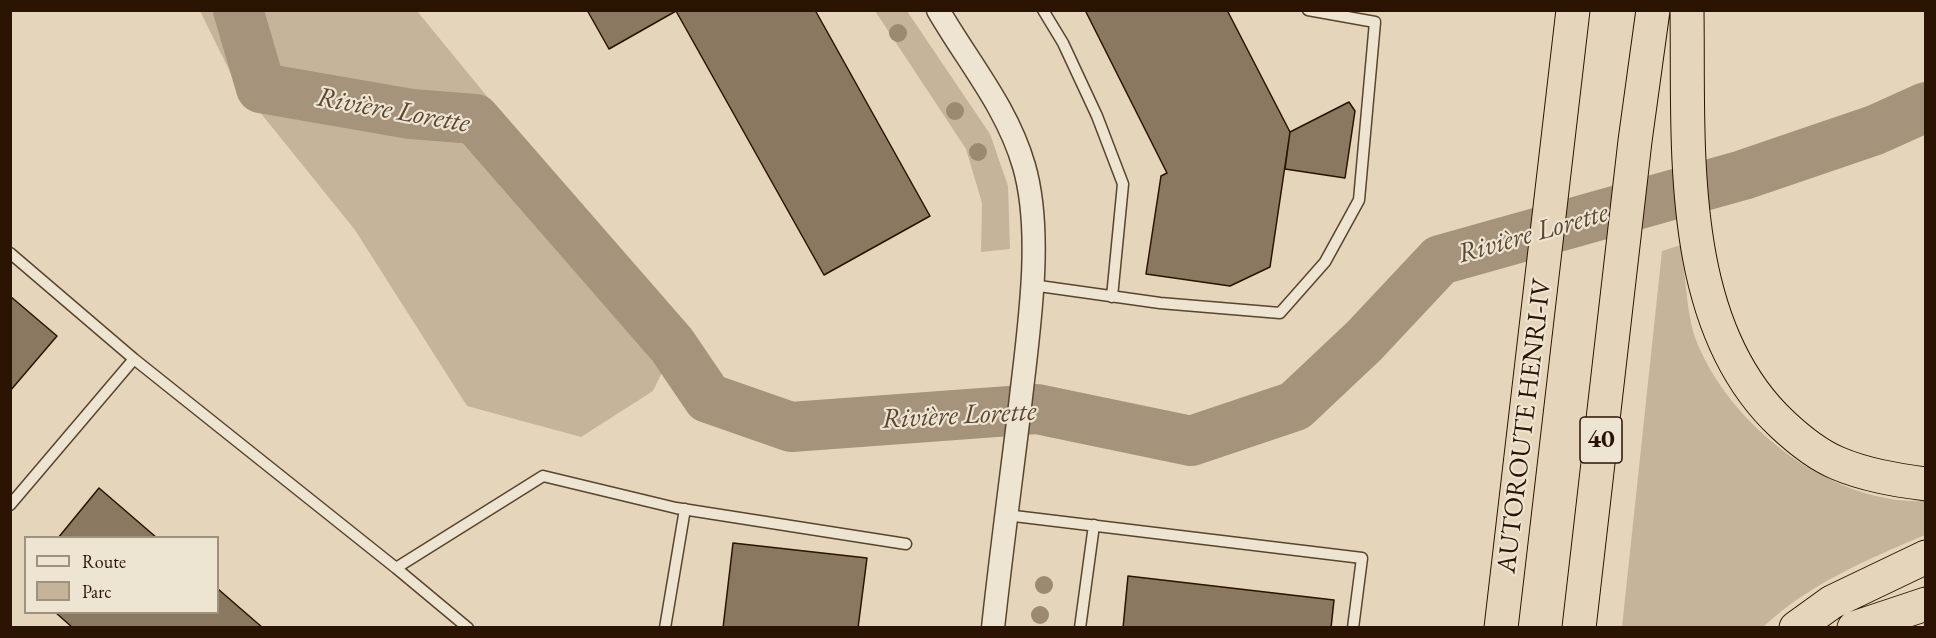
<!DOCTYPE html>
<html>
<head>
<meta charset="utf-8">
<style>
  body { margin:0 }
  #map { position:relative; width:1936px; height:638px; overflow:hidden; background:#e5d5ba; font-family:"EB Garamond",serif }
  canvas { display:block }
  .frame { position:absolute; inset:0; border:12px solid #2a1300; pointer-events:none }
  .legend { position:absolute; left:24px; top:536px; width:195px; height:78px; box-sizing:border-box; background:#eee4d2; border:2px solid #a0907e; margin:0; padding:8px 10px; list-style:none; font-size:18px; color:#2a1300 }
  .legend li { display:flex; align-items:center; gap:12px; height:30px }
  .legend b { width:30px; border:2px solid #a0907e }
</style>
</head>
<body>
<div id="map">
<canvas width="1936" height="638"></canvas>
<div class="frame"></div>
<ul class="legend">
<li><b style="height:8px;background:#eee4d2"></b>Route</li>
<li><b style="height:16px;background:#c5b49a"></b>Parc</li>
</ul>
</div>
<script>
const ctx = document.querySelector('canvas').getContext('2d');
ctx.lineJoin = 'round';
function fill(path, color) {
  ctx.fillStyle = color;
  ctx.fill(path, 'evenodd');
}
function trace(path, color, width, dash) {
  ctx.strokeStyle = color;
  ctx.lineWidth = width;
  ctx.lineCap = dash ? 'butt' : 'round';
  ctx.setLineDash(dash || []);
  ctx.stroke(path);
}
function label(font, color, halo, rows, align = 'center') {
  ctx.font = font + ' "EB Garamond",serif';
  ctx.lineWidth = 4.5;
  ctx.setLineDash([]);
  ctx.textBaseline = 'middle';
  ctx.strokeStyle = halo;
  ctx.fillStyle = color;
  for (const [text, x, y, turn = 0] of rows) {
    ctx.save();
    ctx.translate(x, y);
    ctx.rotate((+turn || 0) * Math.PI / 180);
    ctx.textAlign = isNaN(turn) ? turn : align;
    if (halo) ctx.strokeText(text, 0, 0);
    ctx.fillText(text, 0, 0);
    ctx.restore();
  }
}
fill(new Path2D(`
  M200 11H417L681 333 653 391 581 437 467 406 355 230 234 80Z
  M875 11H907L990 134 1008 186 1010 249 981 252 982 203 966 149Z
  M1681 245C1685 269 1687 319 1696 340 1729 425 1831 505 1925 501V535C1868 559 1809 584 1763 627H1622L1662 251Z`), '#c5b49a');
trace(new Path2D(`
  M238 10 261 88 411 114 475 119 672 345 708 398 791 427 1037 409 1191 441 1295 406 1364 341 1440 260 1743 175 1875 130 1926 107`), '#a5937b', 50);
const building = new Path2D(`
  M587 10H815L930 216 824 275 676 11 609 49Z
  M1085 10H1227L1290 132 1270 267 1230 286 1146 274 1161 176 1167 173Z
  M1349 102 1355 111 1345 178 1285 169 1290 132Z
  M10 296 57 336 10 391Z
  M99 488 157 538H58Z
  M733 543 867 558 858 628H723Z
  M1128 576 1334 600 1331 628H1123Z
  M218 589 263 628H73L55 612H218Z`);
fill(building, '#8b7861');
trace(building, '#2a1300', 1.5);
const service = new Path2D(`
  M1043 10 1063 43 1097 116 1123 184 1112 297
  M10 253 134 359 396 568 543 476 676 508 906 544
  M1032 285 1160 303 1280 313 1325 262 1359 200 1375 22 1308 10
  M10 505 134 359
  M1006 515 1362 558 1353 628
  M396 568 468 628
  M665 628 685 509
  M1080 628 1094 525`);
const minor = new Path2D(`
  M938 10C968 62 1007 107 1024 166 1044 235 1028 334 1020 406 1011 480 1001 554 993 628`);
const motorway = new Path2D(`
  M1687 10C1689 145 1675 324 1782 424 1799 440 1816 454 1837 463 1865 475 1896 480 1926 484
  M1501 628 1573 10
  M1579 628 1635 141 1653 10
  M1796 628 1832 602 1926 557
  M1854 628 1926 604`);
trace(service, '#59442e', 13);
trace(minor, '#59442e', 25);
trace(motorway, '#2a1300', 35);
trace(service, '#eee4d2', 10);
trace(minor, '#eee4d2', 22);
trace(motorway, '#e5d5ba', 33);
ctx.fillStyle = '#9c8971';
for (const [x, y] of [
  [898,33],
  [955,111],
  [978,152],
  [1044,585],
  [1040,615]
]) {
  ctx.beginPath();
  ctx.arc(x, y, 9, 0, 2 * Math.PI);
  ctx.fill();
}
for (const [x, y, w] of [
  [1601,440,42]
]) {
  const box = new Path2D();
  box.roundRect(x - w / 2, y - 23, w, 46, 4.5);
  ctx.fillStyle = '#eee4d2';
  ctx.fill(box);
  trace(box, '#2a1300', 1.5);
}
label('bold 26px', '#2a1300', null, [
  ["40",1601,440]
]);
label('27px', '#2a1300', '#eee4d2', [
  ["AUTOROUTE HENRI-IV",1525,426,-83]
]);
label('italic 28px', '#5b4631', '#eee4d2', [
  ["Rivière Lorette",393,111,10],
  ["Rivière Lorette",1533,234,-16],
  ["Rivière Lorette",959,416,-3]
]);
</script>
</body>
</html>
